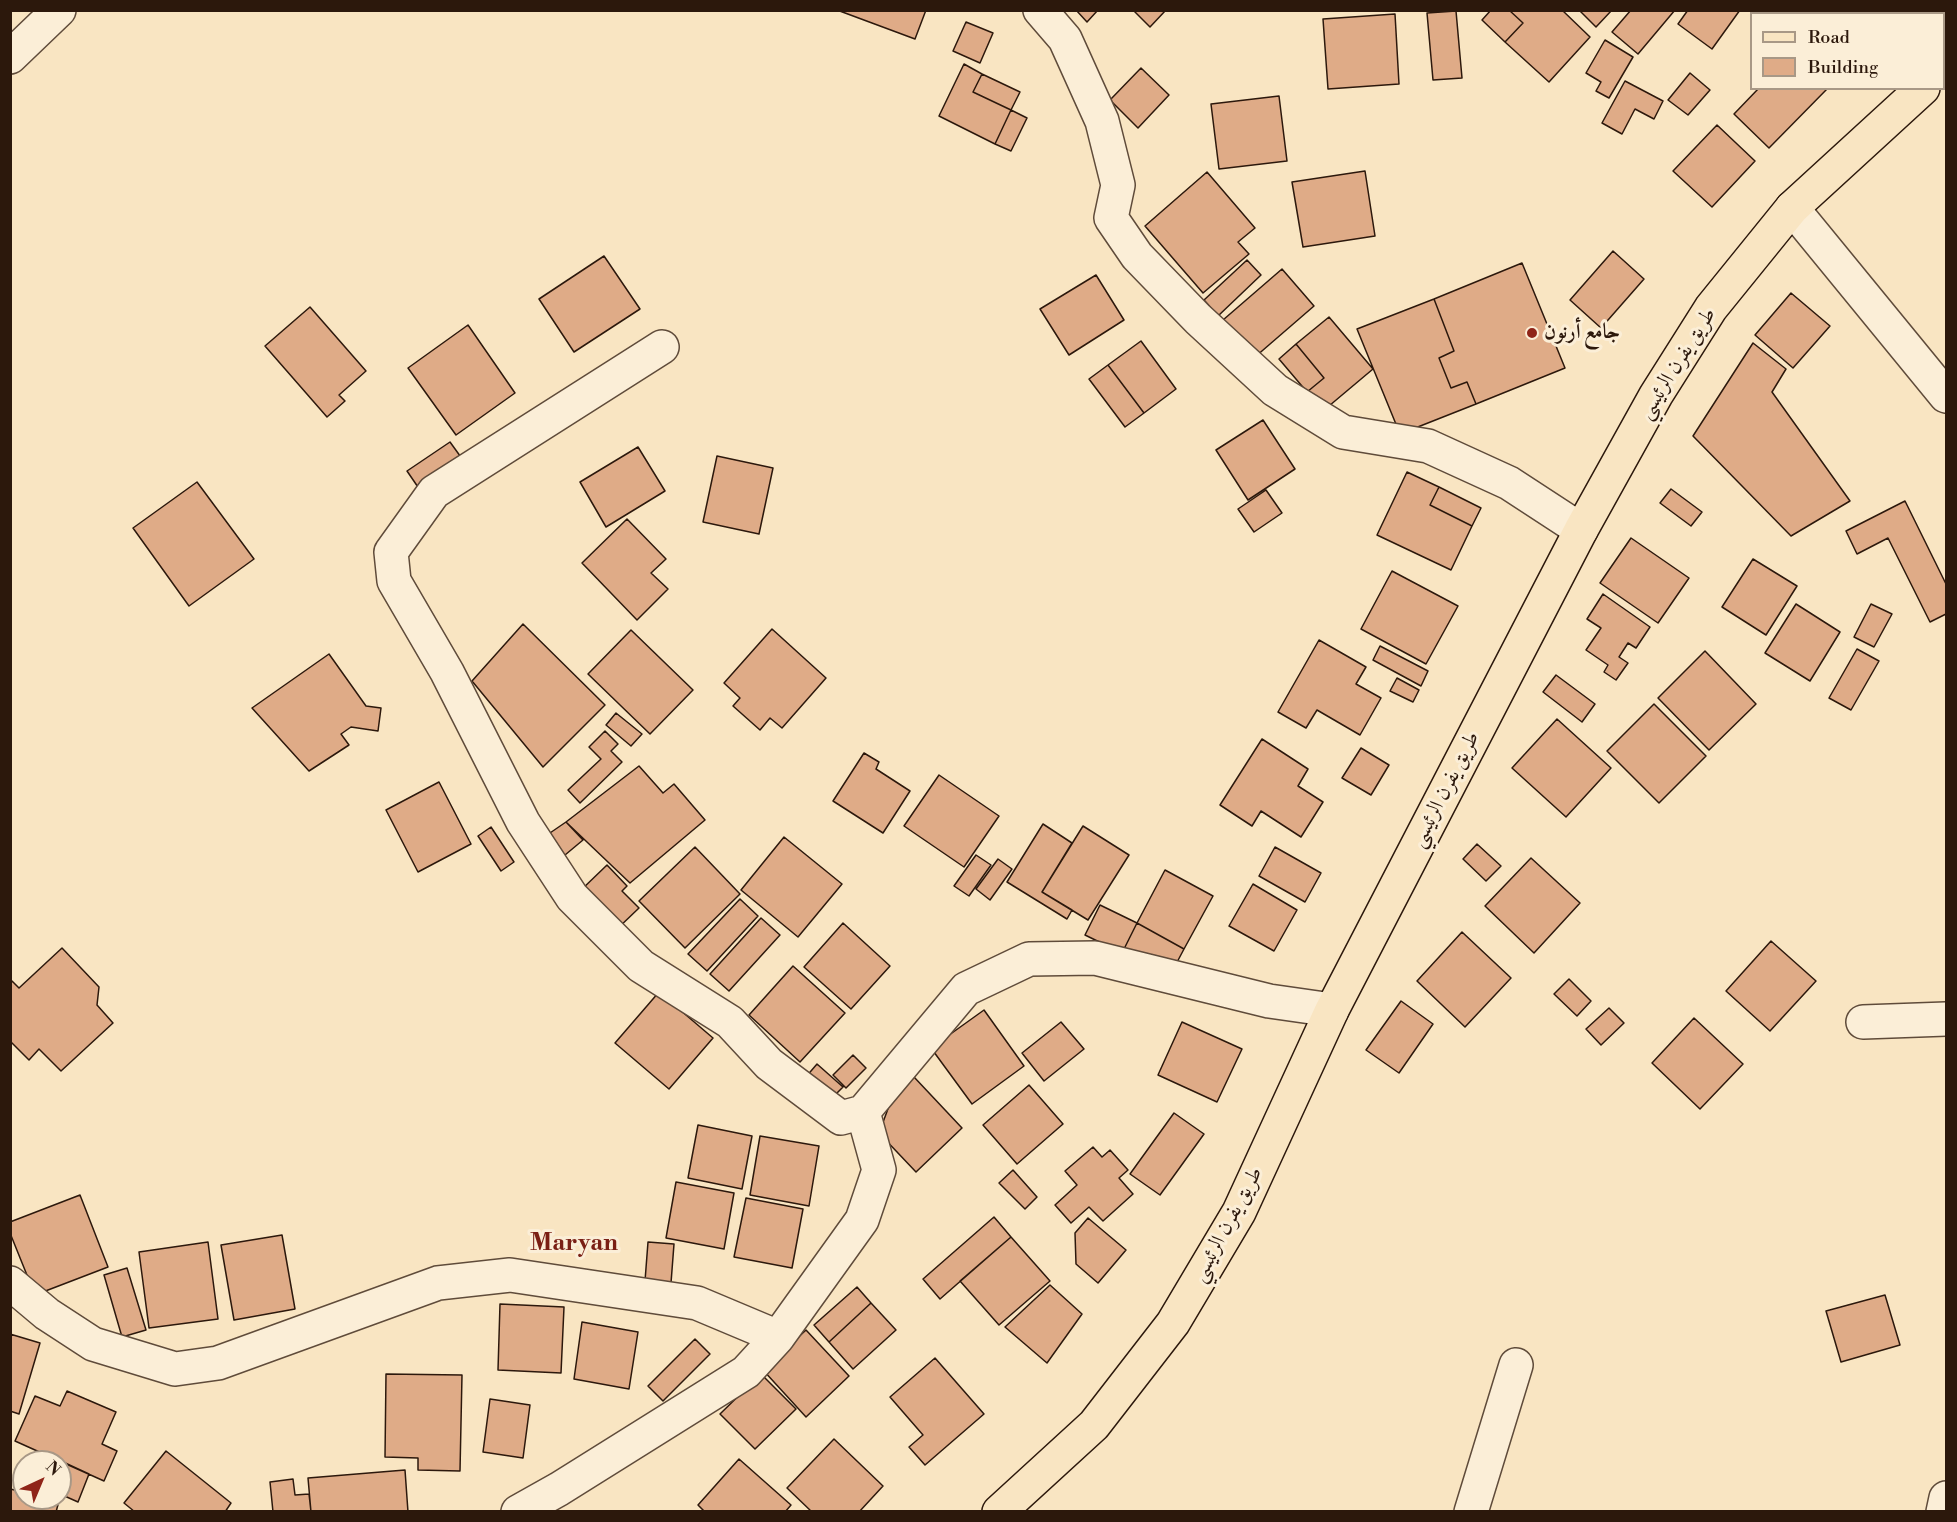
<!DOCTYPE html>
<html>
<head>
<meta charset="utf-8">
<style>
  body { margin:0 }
  #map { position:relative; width:1957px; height:1522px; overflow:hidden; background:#f9e5c2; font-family:"Libre Bodoni",serif }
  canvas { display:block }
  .frame { position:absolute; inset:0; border:12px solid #2c180c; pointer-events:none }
  .legend { position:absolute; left:1750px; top:12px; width:195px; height:78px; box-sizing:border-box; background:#fbeed7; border:2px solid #a89886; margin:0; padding:8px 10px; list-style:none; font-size:18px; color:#2c180c }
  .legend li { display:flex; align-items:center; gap:12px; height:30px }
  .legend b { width:30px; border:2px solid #a89886 }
  .north { position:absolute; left:12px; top:1450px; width:60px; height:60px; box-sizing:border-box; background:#fbeed7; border:2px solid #a89886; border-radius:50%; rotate:44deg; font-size:16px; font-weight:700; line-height:24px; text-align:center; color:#2c180c }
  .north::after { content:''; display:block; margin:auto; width:21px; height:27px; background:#8f2418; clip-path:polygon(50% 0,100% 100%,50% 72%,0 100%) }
</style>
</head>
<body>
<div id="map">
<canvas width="1957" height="1522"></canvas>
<div class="frame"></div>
<ul class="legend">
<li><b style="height:8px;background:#f9e5c2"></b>Road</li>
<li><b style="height:16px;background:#dfab87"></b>Building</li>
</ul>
<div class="north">N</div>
</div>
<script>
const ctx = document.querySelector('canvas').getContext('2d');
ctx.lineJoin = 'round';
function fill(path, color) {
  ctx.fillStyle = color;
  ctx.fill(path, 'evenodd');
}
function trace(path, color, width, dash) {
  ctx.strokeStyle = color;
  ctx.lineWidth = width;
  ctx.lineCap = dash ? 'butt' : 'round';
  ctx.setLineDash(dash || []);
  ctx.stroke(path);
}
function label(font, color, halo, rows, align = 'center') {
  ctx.font = font + ' "Libre Bodoni",Amiri,serif';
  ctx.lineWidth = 6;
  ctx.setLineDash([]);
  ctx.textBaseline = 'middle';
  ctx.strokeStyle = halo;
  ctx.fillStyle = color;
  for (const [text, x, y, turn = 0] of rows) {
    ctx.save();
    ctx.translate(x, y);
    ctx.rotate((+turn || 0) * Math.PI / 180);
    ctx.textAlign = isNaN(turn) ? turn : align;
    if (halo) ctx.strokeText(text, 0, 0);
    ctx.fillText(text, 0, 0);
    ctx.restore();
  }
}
const building = new Path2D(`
  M837 10H926L915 39Z
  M1076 10H1098L1087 22Z
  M1133 10H1166L1150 27Z
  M1491 10H1509L1523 23 1505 42 1482 20Z
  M1509 10H1562L1590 37 1549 82 1505 42 1523 23Z
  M1579 10H1612L1596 27Z
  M1631 10H1675L1638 54 1612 32Z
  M1688 10H1740L1712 49 1678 24Z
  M1456 11 1462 78 1433 80 1427 13Z
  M1395 14 1399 84 1328 89 1323 19Z
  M966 22 993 33 980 63 953 51Z
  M1605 40 1633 57 1609 98 1596 91 1601 82 1586 73Z
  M964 64 982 74 973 92 1011 110 995 144 939 116Z
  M1141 68 1169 95 1138 128 1110 100Z
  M1690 73 1710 90 1688 115 1668 100Z
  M982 74 1020 92 1011 110 973 92Z
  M1625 81 1663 101 1654 119 1635 109 1622 134 1602 123Z
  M1759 88H1828L1769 148 1734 114Z
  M1279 96 1287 161 1219 169 1211 104Z
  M1011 110 1027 118 1011 151 995 144Z
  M1717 125 1755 161 1712 207 1673 171Z
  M1365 171 1375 236 1303 247 1292 182Z
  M1207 172 1255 228 1238 242 1249 254 1203 293 1145 226Z
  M1613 251 1644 279 1601 328 1570 300Z
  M604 256 640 309 574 352 539 299Z
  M1247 260 1261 275 1218 316 1204 300Z
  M1522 263 1565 368 1476 404 1467 382 1451 388 1439 358 1454 351 1434 299Z
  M1282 269 1314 306 1255 357 1223 320Z
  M1096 275 1124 320 1069 355 1040 309Z
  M1791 293 1830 326 1793 368 1755 335Z
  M1434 299 1454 351 1439 358 1451 388 1467 382 1476 404 1400 434 1357 329Z
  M310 307 366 371 339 395 345 401 327 417 265 346Z
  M1329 317 1373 369 1323 411 1307 392 1324 378 1296 344Z
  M468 325 515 393 456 435 408 368Z
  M1141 341 1176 389 1144 413 1108 365Z
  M1753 343 1786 369 1772 392 1850 501 1791 536 1693 436Z
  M1296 344 1324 378 1307 392 1279 359Z
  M1108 365 1144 413 1125 427 1089 379Z
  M1263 420 1295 469 1248 500 1216 450Z
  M450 442 463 460 420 490 407 471Z
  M638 447 665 491 606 527 580 482Z
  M717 456 773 468 759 534 703 522Z
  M1407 472 1439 487 1430 505 1472 526 1451 570 1377 535Z
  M197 482 254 559 189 606 133 528Z
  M1439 487 1481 508 1472 526 1430 505Z
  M1671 489 1702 512 1691 526 1660 503Z
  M1266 490 1282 513 1254 532 1238 509Z
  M1905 501 1946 584V614L1930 622 1888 538 1857 554 1846 531Z
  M627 519 666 559 651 573 668 589 637 620 582 563Z
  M1631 538 1689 578 1658 623 1600 583Z
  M1753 559 1797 586 1766 635 1722 607Z
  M1392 571 1458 606 1426 664 1361 629Z
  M1603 594 1650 627 1636 648 1628 643 1619 657 1628 663 1616 680 1604 672 1608 665 1586 650 1601 628 1587 619Z
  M1796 604 1840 632 1810 681 1765 653Z
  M1871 604 1892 614 1874 647 1854 637Z
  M523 624 605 705 543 767 472 681Z
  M772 629 826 678 782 728 770 718 760 730 733 706 740 698 724 683Z
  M631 630 693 690 650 734 588 674Z
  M1319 640 1366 667 1356 684 1381 698 1360 735 1317 710 1306 728 1278 712Z
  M1380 646 1428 671 1421 686 1373 660Z
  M1857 649 1879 661 1851 710 1829 698Z
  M1705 651 1756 704 1709 750 1658 698Z
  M329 654 366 706 381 708 378 731 351 727 341 734 349 745 309 771 252 708Z
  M1556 675 1595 704 1582 722 1543 692Z
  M1397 678 1419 690 1413 702 1390 691Z
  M1654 704 1706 756 1659 803 1607 751Z
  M616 713 642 734 631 746 606 725Z
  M1557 719 1611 768 1566 817 1512 768Z
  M605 731 618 744 611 751 622 762 580 803 568 790 601 759 589 747Z
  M1262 739 1308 769 1298 786 1323 802 1301 837 1261 811 1252 826 1220 805Z
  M1361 748 1389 765 1371 795 1342 778Z
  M864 753 879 762 876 769 910 791 883 833 833 801Z
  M639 766 663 793 674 784 705 820 630 883 566 822Z
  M939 775 999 816 964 867 904 826Z
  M439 782 471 844 418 872 386 810Z
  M566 822 583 840 559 860 547 835Z
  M1043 824 1072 843 1042 892 1072 910 1067 919 1007 882Z
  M1083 826 1129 855 1088 920 1042 892Z
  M491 827 514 862 501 871 478 836Z
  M784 837 842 884 798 937 741 890Z
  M1477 844 1501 866 1486 881 1463 859Z
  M695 847 740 894 685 948 639 901Z
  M1275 847 1321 873 1305 902 1259 876Z
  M976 855 991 865 969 896 954 886Z
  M1531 858 1580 903 1534 953 1485 906Z
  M998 859 1012 869 990 900 976 889Z
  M607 865 627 886 622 891 639 908 616 930 579 892Z
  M1165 870 1213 896 1184 949 1137 923Z
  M1253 884 1297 910 1274 951 1229 926Z
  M740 899 758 916 707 971 688 954Z
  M1100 905 1137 923 1122 953 1085 935Z
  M761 918 780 935 729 991 710 974Z
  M843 923 890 966 851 1009 804 967Z
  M1137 923 1184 949 1175 966 1122 953Z
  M1462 932 1511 978 1465 1027 1417 981Z
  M1771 941 1816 981 1770 1031 1726 991Z
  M62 948 99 987 97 1005 113 1023 61 1071 39 1049 29 1060 10 1041V983L12 981 19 988Z
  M793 966 845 1013 800 1062 749 1015Z
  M1569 979 1591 1001 1577 1016 1554 994Z
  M659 992 713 1038 669 1089 615 1043Z
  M1401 1001 1433 1024 1399 1073 1366 1050Z
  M1609 1008 1624 1023 1601 1045 1586 1029Z
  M984 1010 1024 1066 972 1104 931 1048Z
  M1694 1018 1743 1064 1700 1109 1652 1063Z
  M1061 1022 1084 1049 1044 1081 1022 1053Z
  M1182 1022 1242 1049 1217 1102 1158 1075Z
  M853 1055 866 1068 846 1088 833 1075Z
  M817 1064 843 1087 829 1101 805 1078Z
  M914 1077 962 1128 916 1172 879 1133 892 1098Z
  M1029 1085 1063 1124 1017 1164 983 1125Z
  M1174 1113 1204 1134 1160 1195 1130 1174Z
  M698 1125 752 1136 742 1189 688 1178Z
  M760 1136 819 1146 809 1206 750 1195Z
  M1093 1147 1102 1157 1110 1150 1128 1170 1119 1178 1133 1194 1103 1221 1089 1207 1071 1223 1055 1205 1077 1185 1065 1171Z
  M1013 1170 1037 1197 1025 1209 999 1183Z
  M676 1182 734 1193 724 1249 666 1238Z
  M80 1195 108 1267 35 1295 10 1233V1222Z
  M746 1198 803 1209 792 1268 734 1257Z
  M994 1217 1011 1237 940 1299 923 1279Z
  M1088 1218 1126 1250 1098 1283 1076 1264 1075 1233Z
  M282 1235 295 1309 234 1320 221 1245Z
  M1011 1237 1050 1281 999 1325 960 1281Z
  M208 1242 218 1319 149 1328 139 1252Z
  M648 1242 674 1244 671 1283 645 1281Z
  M127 1268 146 1330 122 1337 104 1275Z
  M1050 1285 1082 1314 1047 1363 1005 1327Z
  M857 1287 871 1303 829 1342 814 1325Z
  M1885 1295 1900 1345 1841 1362 1826 1311Z
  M871 1303 896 1330 853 1369 829 1342Z
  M500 1304 564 1307 561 1373 498 1370Z
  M582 1322 638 1332 629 1389 574 1379Z
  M806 1330 849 1376 806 1417 763 1370Z
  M10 1334 40 1343 19 1414 10 1411Z
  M695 1339 710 1354 663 1401 648 1386Z
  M935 1358 984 1414 925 1465 909 1447 923 1435 890 1397Z
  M386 1374 462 1375 460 1471 418 1470V1458L385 1457Z
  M761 1374 796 1409 755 1449 720 1414Z
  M67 1391 116 1412 102 1444 117 1451 104 1481 15 1441 35 1396 60 1406Z
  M490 1399 530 1405 523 1458 483 1452Z
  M834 1439 883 1486 859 1512H812L787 1488Z
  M166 1451 231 1503 225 1512H135L124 1503Z
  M50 1456 89 1474 78 1502 60 1494V1462H47Z
  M739 1459 791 1505 785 1512H705L698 1505Z
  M405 1470 408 1512H311L308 1478Z
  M293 1479 295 1495 309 1494 311 1512H273L270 1482Z
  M10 1489 24 1492V1498L59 1501 56 1512H10Z`);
fill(building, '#dfab87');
trace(building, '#2c180c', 1.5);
const street = new Path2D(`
  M1040 10 1065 39 1102 121 1118 185 1111 218 1137 256 1198 319 1275 390 1343 432 1428 446 1509 483 1581 530
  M10 57 59 10
  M1792 208 1946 396
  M662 347 434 492 391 552 394 581 447 672 523 822 572 897 641 966 730 1022 769 1064 841 1118 863 1112
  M1863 1022 1946 1019
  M10 1283 47 1314 93 1344 175 1369 218 1363 438 1283 510 1275 697 1303 778 1337
  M518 1512 559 1489 746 1372 778 1337 862 1220 879 1170 863 1112 966 989 1029 959 1095 958 1269 1001 1332 1010
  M1471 1512 1516 1365
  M1943 1512 1946 1498`);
const primary = new Path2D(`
  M1944 69 1946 66
  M999 1512 1094 1425 1173 1323 1239 1212 1332 1010 1581 530 1656 395 1711 308 1792 208 1923 88`);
trace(street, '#5f4b3a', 36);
trace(primary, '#2c180c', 36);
trace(street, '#fbeed7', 33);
trace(primary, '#f9e5c2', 33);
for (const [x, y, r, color] of [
  [1532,333,6,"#8f2418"]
]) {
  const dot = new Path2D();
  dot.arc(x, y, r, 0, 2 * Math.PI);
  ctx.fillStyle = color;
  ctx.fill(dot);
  trace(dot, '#fbeed7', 2);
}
label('bold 21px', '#2c180c', '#fbeed7', [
  ["جامع أرنون",1544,333]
], 'left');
label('21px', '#2c180c', '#fbeed7', [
  ["طريق يفرن الرئيسي",1678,364,-58],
  ["طريق يفرن الرئيسي",1446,790,-63],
  ["طريق يفرن الرئيسي",1228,1225,-62]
]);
label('bold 24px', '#7a1f14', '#fbeed7', [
  ["Maryan",574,1244]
]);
</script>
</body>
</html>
